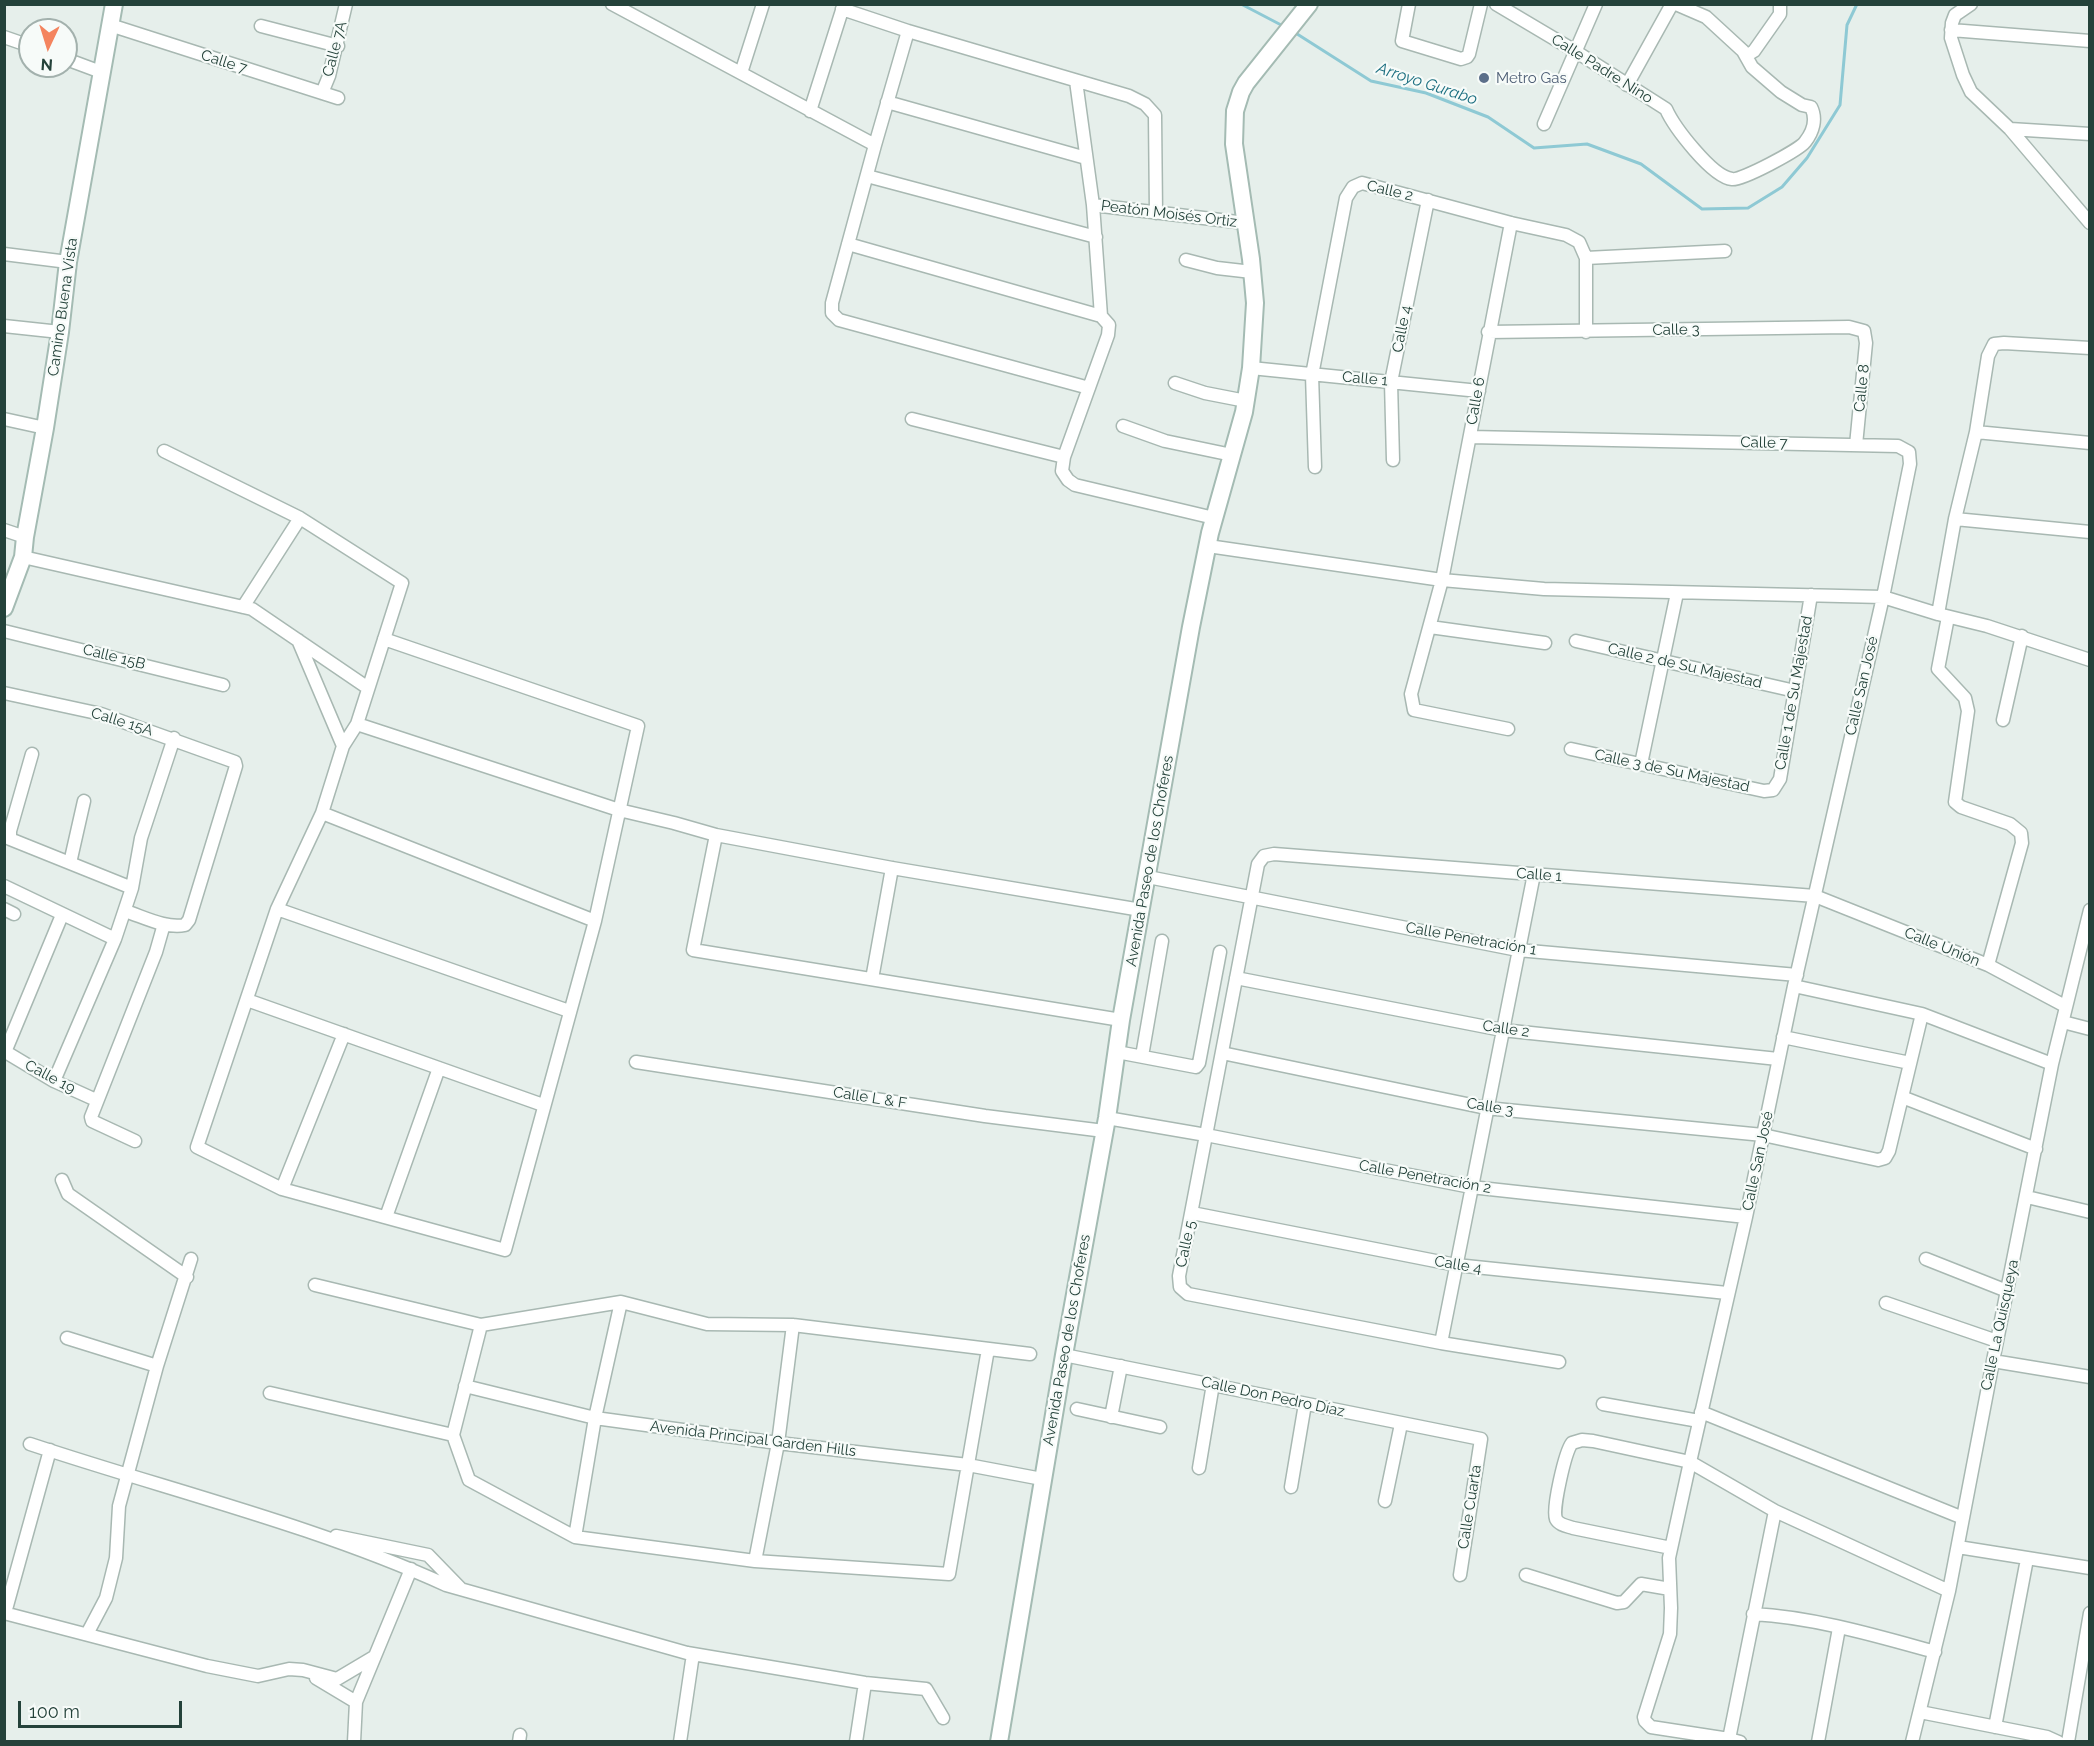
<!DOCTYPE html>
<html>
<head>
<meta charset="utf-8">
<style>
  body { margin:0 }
  #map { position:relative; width:2094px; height:1746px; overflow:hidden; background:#e6efeb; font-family:Raleway,sans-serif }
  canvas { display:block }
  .frame { position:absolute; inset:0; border:6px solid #24423a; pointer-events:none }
  .north { position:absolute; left:18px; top:18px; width:60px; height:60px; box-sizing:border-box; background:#f7fbf9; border:2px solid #a3b1ad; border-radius:50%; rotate:184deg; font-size:16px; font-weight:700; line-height:24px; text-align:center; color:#24423a }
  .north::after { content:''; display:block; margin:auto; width:21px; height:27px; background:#f4845f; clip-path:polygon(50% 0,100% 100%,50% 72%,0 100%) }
  .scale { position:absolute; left:18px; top:1701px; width:164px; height:27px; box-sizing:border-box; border:3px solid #24423a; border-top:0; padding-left:8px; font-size:18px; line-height:21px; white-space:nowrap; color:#24423a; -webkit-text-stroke:4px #f7fbf9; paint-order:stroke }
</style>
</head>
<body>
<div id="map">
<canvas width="2094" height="1746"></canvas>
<div class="frame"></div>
<div class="north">N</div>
<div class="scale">100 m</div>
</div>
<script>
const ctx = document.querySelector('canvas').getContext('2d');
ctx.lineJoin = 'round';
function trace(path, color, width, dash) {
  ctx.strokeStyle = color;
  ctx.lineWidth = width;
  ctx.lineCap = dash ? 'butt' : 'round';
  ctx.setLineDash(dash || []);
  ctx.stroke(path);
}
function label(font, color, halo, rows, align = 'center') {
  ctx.font = font + ' Raleway,sans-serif';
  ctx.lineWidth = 4.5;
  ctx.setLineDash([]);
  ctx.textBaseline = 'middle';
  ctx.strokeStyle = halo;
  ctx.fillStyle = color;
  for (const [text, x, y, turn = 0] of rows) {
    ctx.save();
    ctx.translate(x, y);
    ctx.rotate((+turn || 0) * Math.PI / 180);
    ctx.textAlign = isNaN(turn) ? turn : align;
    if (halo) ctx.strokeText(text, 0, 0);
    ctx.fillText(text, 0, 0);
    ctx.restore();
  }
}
trace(new Path2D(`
  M1241 4 1285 27
  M1294 32 1371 81 1426 93 1488 117 1534 148 1587 144 1641 164 1702 209 1748 208 1782 187 1807 158 1840 105 1847 25 1857 4`), '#8ec9d4', 3);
const street = new Path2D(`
  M612 4 875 145
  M1409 4 1402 41 1461 59 1467 57 1469 54 1481 4
  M1496 4 1575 51 1666 109C1674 127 1712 177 1732 179 1741 181 1799 150 1805 142 1813 132 1817 119 1811 107L1802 105 1781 92 1752 67 1743 51 1706 17 1676 4
  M1971 4 1955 15 1952 23 1951 38 1963 75 1971 92 2010 129 2090 223
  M842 9 908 31 1129 96 1145 104 1155 115 1156 213
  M110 25 338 98
  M261 26 338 46
  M1951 30 2090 41
  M908 31 875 145 832 303V313L839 320 1089 388
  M4 37 30 46
  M1746 56 1754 51 1780 14V4
  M66 59 101 72
  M741 73 763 4
  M1076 81 1093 205 1101 316
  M1627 85 1672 4
  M322 93 329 76 346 4
  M887 102 1086 158
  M810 111 844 4
  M1544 124 1596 4
  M2010 129 2090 134
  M867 176 1096 237
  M1093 205 1246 223
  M848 244 1101 316 1109 325 1108 335 1064 457 1062 471 1068 480 1075 485 1214 518
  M4 254 68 262
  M1586 258 1725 251
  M1186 260 1217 268 1252 272
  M4 326 60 332
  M1488 332 1849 327 1864 331 1866 343 1856 445
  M1251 368 1479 391
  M1175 383 1205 393 1246 401
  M4 419 45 428
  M912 419 1064 457
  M1123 426 1165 441 1232 455
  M1976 432 2090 443
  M1470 437 1898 446 1909 452 1910 464 1883 597 1794 986 1746 1217 1690 1462 1669 1558 1671 1608 1670 1634 1644 1717 1645 1721 1651 1727 1729 1739
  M164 451 300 518 402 583 357 724 343 746
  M1393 460 1391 382 1428 200
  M1315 467 1312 375 1346 198 1353 187 1362 183 1511 223 1566 235 1579 242 1586 258V332
  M1955 519 2090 532
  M4 530 25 537
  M1208 546 1442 580 1544 589 1883 597 1938 614 1987 626 2090 660
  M23 557 252 609 368 688
  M243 607 300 518
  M1938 614 1955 519 1976 432 1988 356 1994 344 2004 343 2090 348
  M1948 617 1938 669 1965 698 1968 711 1955 802 1961 807 2010 824 2021 833 2022 843 1988 965
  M1430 627 1545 643
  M4 631 223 685
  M298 640 343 746 322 813 277 909 197 1147 282 1189 505 1250 595 921 638 726 384 639
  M1576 641 1795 691
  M4 693 101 714 235 762 236 766 189 920 185 925C166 929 144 917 125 911
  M2003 720 2022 636
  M357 724 619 810 674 823 716 835 892 868 1141 910
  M1508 729 1414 710 1411 694 1442 580 1511 223
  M1571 749 1764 791 1773 790 1780 779 1811 595
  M32 754 10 831V839L132 888
  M1641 764 1677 593
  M322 813 595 921
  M716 835 693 950 1121 1020
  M70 863 84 801
  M1148 877 1518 950 1797 975
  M4 886 115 939
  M4 909 14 914
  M277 909 569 1011
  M1236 978 1502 1030 1778 1059
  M872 979 892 868
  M1794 986 1922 1014 2052 1064
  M247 1000 543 1105
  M2063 1022 2090 1029
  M1783 1037 1910 1063
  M4 1051 54 1081 96 1100
  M5 1052 62 915
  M1117 1052 1196 1067 1199 1063 1220 952
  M1222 1053 1486 1108 1763 1135 1878 1160 1885 1158 1889 1151 1922 1014
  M1142 1056 1162 941
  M636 1062 985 1116 1104 1131
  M54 1081 115 939 132 888 141 838 174 738
  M1902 1097 2036 1149
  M1107 1118 1206 1135 1471 1187 1746 1217
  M135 1141 92 1121 91 1117 156 952 164 924
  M62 1180 68 1194 187 1277
  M282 1189 344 1034
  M2027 1197 2090 1212
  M1192 1213 1456 1265 1727 1293
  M386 1217 439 1068
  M1926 1259 2007 1291
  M315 1285 481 1325 621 1302 707 1324 793 1325 1030 1354
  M1886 1303 1997 1341
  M481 1325 453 1435 469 1480 575 1537 755 1561 949 1574 988 1349
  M67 1338 157 1366
  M1441 1343 1534 874
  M1064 1355 1481 1439 1460 1575
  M1993 1361 2090 1377
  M1559 1362 1441 1343 1188 1294 1180 1287 1179 1276 1258 864 1264 856 1274 854 1815 896 1988 965 2065 1006
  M465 1386 595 1418 778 1443 968 1465 1042 1479
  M270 1393 453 1435
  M1603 1404 1699 1421
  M1077 1409 1160 1427
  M1701 1412 1963 1518
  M1111 1417 1121 1366
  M30 1444C168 1490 314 1525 446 1585L687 1653 865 1683 926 1689 943 1718
  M1199 1468 1213 1384
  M1291 1487 1305 1404
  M1385 1501 1401 1424
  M336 1536 428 1555 461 1589
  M575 1537 595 1418 621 1302
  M1958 1547 2090 1568
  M1671 1548 1573 1528C1567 1526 1559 1525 1556 1519 1552 1509 1565 1452 1572 1443L1582 1440 1593 1441 1690 1462 1775 1511 1949 1591
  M755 1561 778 1443 793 1325
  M1526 1575 1617 1603 1624 1602 1641 1584 1670 1589
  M4 1613 207 1666 258 1676 289 1669 303 1670 337 1679 374 1657
  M5 1613 50 1450
  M1753 1614C1813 1617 1877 1636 1935 1652
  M87 1634 106 1598 116 1558 119 1506 157 1366 191 1259
  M316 1678 356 1702
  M1920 1712 2047 1737 2058 1742
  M1995 1727 2027 1559
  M354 1742 356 1702 411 1569
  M519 1742 520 1735
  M680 1742 693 1654
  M856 1742 865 1683
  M1740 1742 1729 1739 1775 1511
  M1818 1742 1839 1628
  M1912 1742 1949 1591 1993 1361 2052 1064 2090 910
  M2068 1742 2090 1613`);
const secondary = new Path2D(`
  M4 608 23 557 25 537 45 428 60 332 68 262 114 4
  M999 1742 1064 1355 1107 1118 1121 1020 1191 627 1210 533 1244 412 1251 368 1255 303 1251 259 1234 144 1235 111 1241 92 1246 83 1309 4`);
trace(street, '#a8b8b2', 15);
trace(secondary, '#a4bbb3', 20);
trace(street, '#fff', 12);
trace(secondary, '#fff', 16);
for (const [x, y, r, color] of [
  [1484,78,6,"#5c6f8a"]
]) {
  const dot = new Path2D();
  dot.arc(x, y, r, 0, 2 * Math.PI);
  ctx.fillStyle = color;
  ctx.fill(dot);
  trace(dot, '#f7fbf9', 2);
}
label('15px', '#24423a', '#f7fbf9', [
  ["Calle 7A",335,49,-75],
  ["Calle 7",224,62,18],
  ["Calle Padre Nino",1602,69,32],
  ["Calle 2",1390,191,13],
  ["Peatón Moisés Ortiz",1169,214,7],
  ["Camino Buena Vista",63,307,-82],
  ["Calle 4",1402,329,-79],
  ["Calle 3",1676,330,-1],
  ["Calle 1",1365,379,5],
  ["Calle 8",1862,388,-84],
  ["Calle 6",1476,401,-80],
  ["Calle 7",1764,443,1],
  ["Calle 15B",114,657,14],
  ["Calle 2 de Su Majestad",1685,666,13],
  ["Calle San José",1862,686,-77],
  ["Calle 1 de Su Majestad",1794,693,-80],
  ["Calle 15A",122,722,17],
  ["Calle 3 de Su Majestad",1672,771,12],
  ["Avenida Paseo de los Choferes",1150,861,-80],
  ["Calle 1",1539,875,4],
  ["Calle Penetración 1",1471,939,10],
  ["Calle Unión",1942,947,22],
  ["Calle 2",1506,1029,8],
  ["Calle 19",50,1077,28],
  ["Calle L & F",870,1098,9],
  ["Calle 3",1490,1107,9],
  ["Calle San José",1758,1161,-78],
  ["Calle Penetración 2",1425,1177,10],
  ["Calle 5",1186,1244,-78],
  ["Calle 4",1458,1265,9],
  ["Calle La Quisqueya",2000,1325,-78],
  ["Avenida Paseo de los Choferes",1067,1340,-80],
  ["Calle Don Pedro Díaz",1273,1397,12],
  ["Avenida Principal Garden Hills",753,1439,7],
  ["Calle Cuarta",1470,1507,-81]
]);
label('15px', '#4e5e75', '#f7fbf9', [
  ["Metro Gas",1496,78]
], 'left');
label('italic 16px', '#1c6f80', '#f7fbf9', [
  ["Arroyo Gurabo",1427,84,18]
]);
</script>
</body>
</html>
